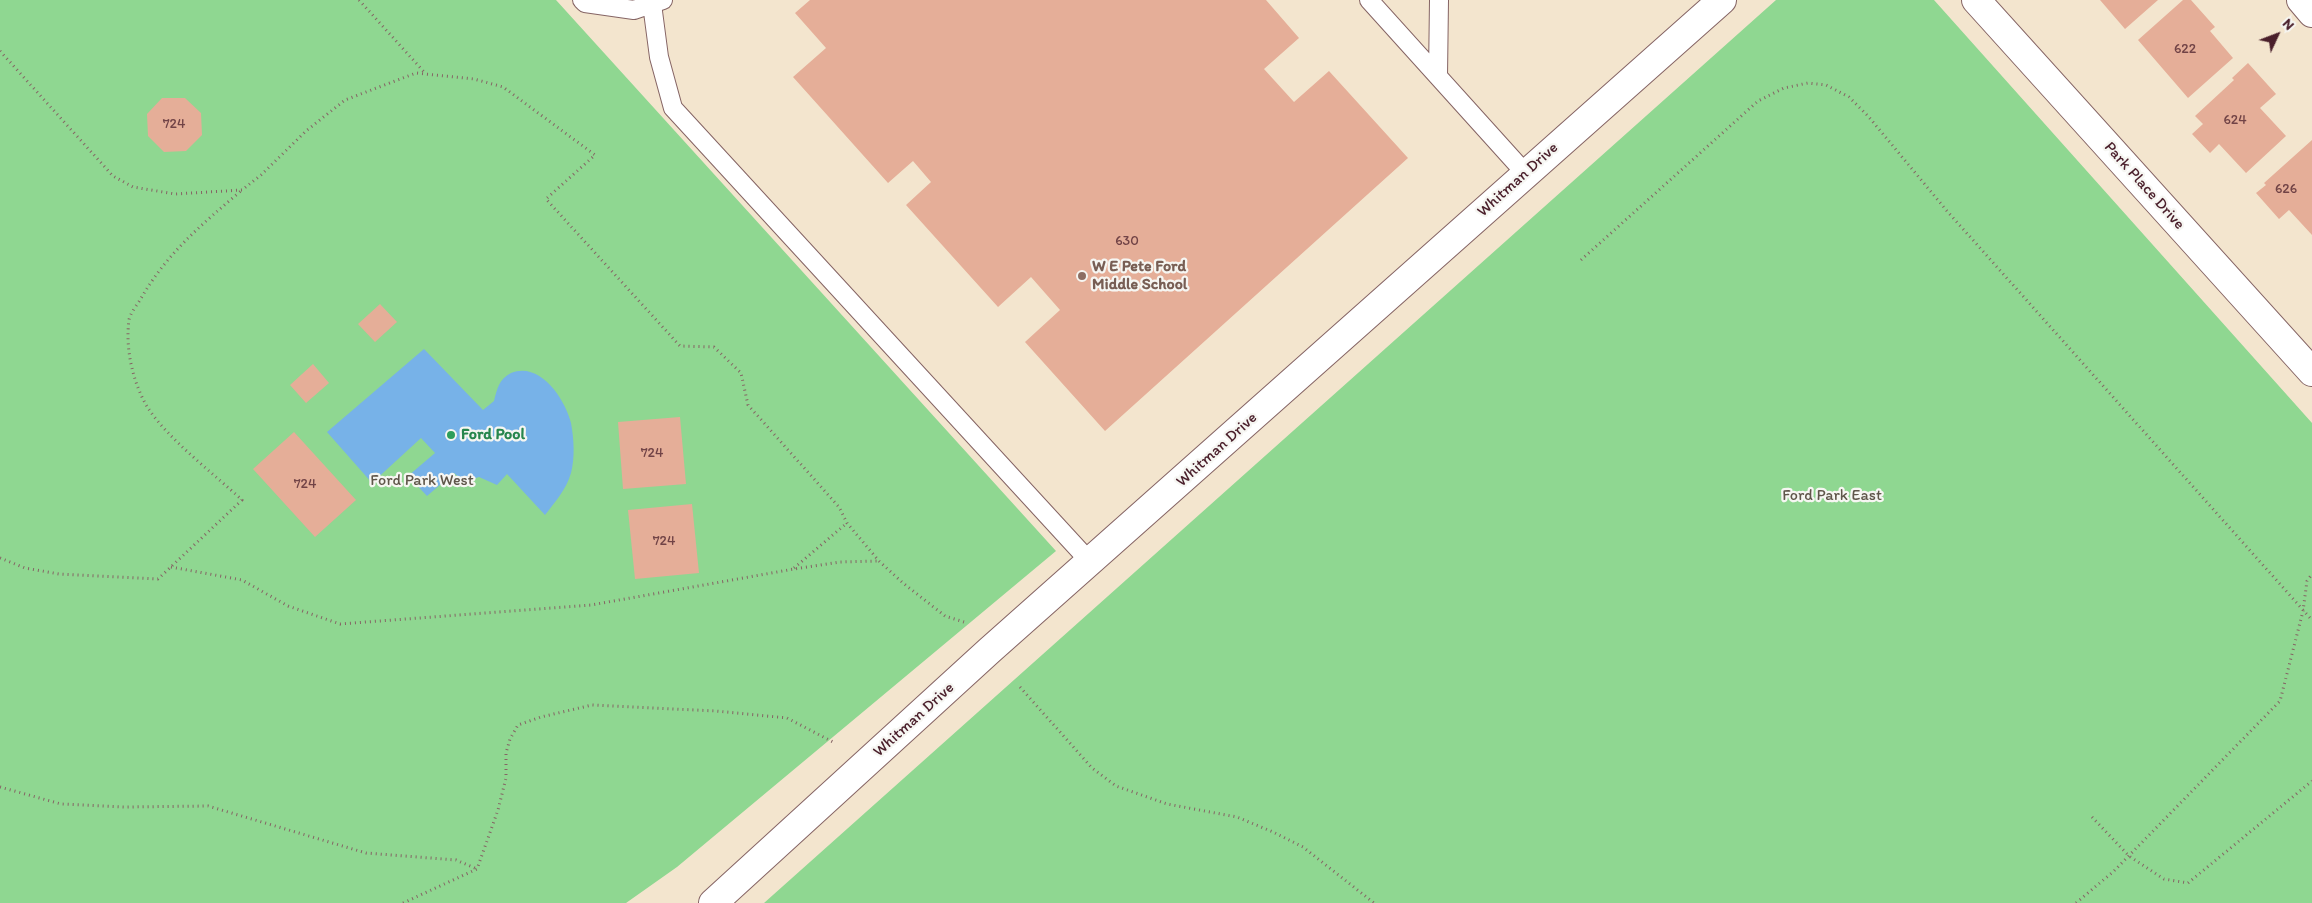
<!DOCTYPE html>
<html>
<head>
<meta charset="utf-8">
<style>
  body { margin:0 }
  #map { position:relative; width:2312px; height:903px; overflow:hidden; background:#f3e5ce; font-family:Itim,sans-serif }
  canvas { display:block }
  .north { position:absolute; left:2252px; top:10px; width:50px; height:50px; -webkit-text-stroke:4px #f6f6f2; paint-order:stroke; rotate:47deg; font-size:14px; font-weight:700; line-height:20px; text-align:center; color:#4a1f2b }
  .north::after { content:''; display:block; margin:auto; width:18px; height:22px; background:#4a1f2b; clip-path:polygon(50% 0,100% 100%,50% 72%,0 100%) }
</style>
</head>
<body>
<div id="map">
<canvas width="2312" height="903"></canvas>
<div class="north">N</div>
</div>
<script>
const ctx = document.querySelector('canvas').getContext('2d');
ctx.lineJoin = 'round';
function fill(path, color) {
  ctx.fillStyle = color;
  ctx.fill(path, 'evenodd');
}
function trace(path, color, width, dash) {
  ctx.strokeStyle = color;
  ctx.lineWidth = width;
  ctx.lineCap = dash ? 'butt' : 'round';
  ctx.setLineDash(dash || []);
  ctx.stroke(path);
}
function label(font, color, halo, rows, align = 'center') {
  ctx.font = font + ' Itim,sans-serif';
  ctx.lineWidth = 4.5;
  ctx.setLineDash([]);
  ctx.textBaseline = 'middle';
  ctx.strokeStyle = halo;
  ctx.fillStyle = color;
  for (const [text, x, y, turn = 0] of rows) {
    ctx.save();
    ctx.translate(x, y);
    ctx.rotate((+turn || 0) * Math.PI / 180);
    ctx.textAlign = isNaN(turn) ? turn : align;
    if (halo) ctx.strokeText(text, 0, 0);
    ctx.fillText(text, 0, 0);
    ctx.restore();
  }
}
fill(new Path2D(`
  M0 0H556L1056 551 677 867 626 903H0Z
  M1776 0H1934L2312 423V903H764Z`), '#8fd791');
fill(new Path2D(`
  M424 349 483 410 494 401C497 389 499 379 511 373 540 361 565 399 571 423 574 439 575 458 571 473 566 490 555 502 545 515L507 474 497 485 479 477 464 482 454 473 427 496 408 476 435 453 421 438 372 483 327 432Z`), '#77b2e8');
fill(new Path2D(`
  M810 0H1266L1299 38 1264 69 1294 102 1329 71 1408 158 1105 431 1025 342 1060 310 1031 277 998 307 906 205 931 182 913 161 888 183 793 77 826 48 795 13Z
  M2100 0H2158L2125 29Z
  M2183 0H2191L2215 27 2210 31 2233 58 2188 98 2138 40Z
  M2248 63 2276 94 2260 108 2286 136 2246 173 2219 144 2210 153 2192 134 2203 124 2195 116 2234 80 2232 78Z
  M162 98H185L201 113 202 135 186 151 164 152 148 136 147 114Z
  M2312 140V235L2289 210 2279 219 2256 193 2266 185 2264 183Z
  M380 304 397 322 375 342 358 324Z
  M313 364 329 383 306 403 290 385Z
  M680 417 686 484 623 489 618 422Z
  M294 432 356 500 315 537 253 469Z
  M692 504 699 573 635 579 628 510Z`), '#e5ae98');
const service = new Path2D(`
  M582 0 585 3 634 10 663 0
  M1369 0 1526 174
  M652 4 659 57 673 108 1091 563
  M1438 76 1439 0`);
const minor = new Path2D(`
  M2301 0 2312 13`);
const tertiary = new Path2D(`
  M1976 0 2312 372
  M713 903 990 650 1722 0`);
trace(service, '#856464', 20);
trace(minor, '#856464', 30);
trace(tertiary, '#856464', 30);
trace(new Path2D(`
  M359 0 425 73
  M0 51 113 176 133 187 175 194 242 190 261 175 306 131 345 100 416 73 474 79 503 87 595 155 546 199 680 346 714 347 741 373 748 405 839 507 847 523 879 561 903 583 945 616 964 622
  M1581 260 1758 101 1784 88 1808 83 1826 85 1849 97 1868 116 1947 211 2312 620
  M0 558 25 568 59 574 158 579 242 500C214 474 168 439 148 408 133 384 125 348 129 320 130 314 136 306 140 300 167 253 201 225 242 190
  M171 567 242 580 288 606 340 624 591 605 794 569 840 562 878 561
  M794 568 847 523
  M1020 687 1092 768 1116 786 1167 804 1237 817 1273 832 1303 847 1374 903
  M0 787 61 804 125 807 208 806 366 853 456 860 477 869
  M2092 817 2129 856 2164 879 2188 883 2312 781
  M403 903 477 869 498 810 506 778V753L510 739 518 725 541 717 592 705 716 711 787 718 833 742
  M2076 903 2114 871 2280 701 2303 611 2307 581 2312 574`), '#856464', 3, [1, 4]);
trace(service, '#fff', 18);
trace(minor, '#fff', 28);
trace(tertiary, '#fff', 28);
for (const [x, y, r, color] of [
  [1082,276,5,"#8d6e63"],
  [451,435,5,"#2e9e5b"]
]) {
  const dot = new Path2D();
  dot.arc(x, y, r, 0, 2 * Math.PI);
  ctx.fillStyle = color;
  ctx.fill(dot);
  trace(dot, '#f6f6f2', 2);
}
label('14px', '#714346', null, [
  ["622",2185,49],
  ["624",2235,120],
  ["724",174,124],
  ["626",2286,189],
  ["630",1127,241],
  ["724",652,453],
  ["724",305,484],
  ["724",664,541]
]);
label('16px', '#4a1f2b', '#f6f6f2', [
  ["Whitman Drive",1518,180,-42],
  ["Park Place Drive",2144,186,48],
  ["Whitman Drive",1217,450,-42],
  ["Whitman Drive",914,720,-42]
]);
label('bold 16px', '#785e54', '#f6f6f2', [
  ["W E Pete Ford",1092,267],
  ["Middle School",1092,285]
], 'left');
label('bold 16px', '#27864d', '#f6f6f2', [
  ["Ford Pool",461,435]
], 'left');
label('16px', '#5f564a', '#f6f6f2', [
  ["Ford Park West",422,481],
  ["Ford Park East",1832,496]
]);
</script>
</body>
</html>
